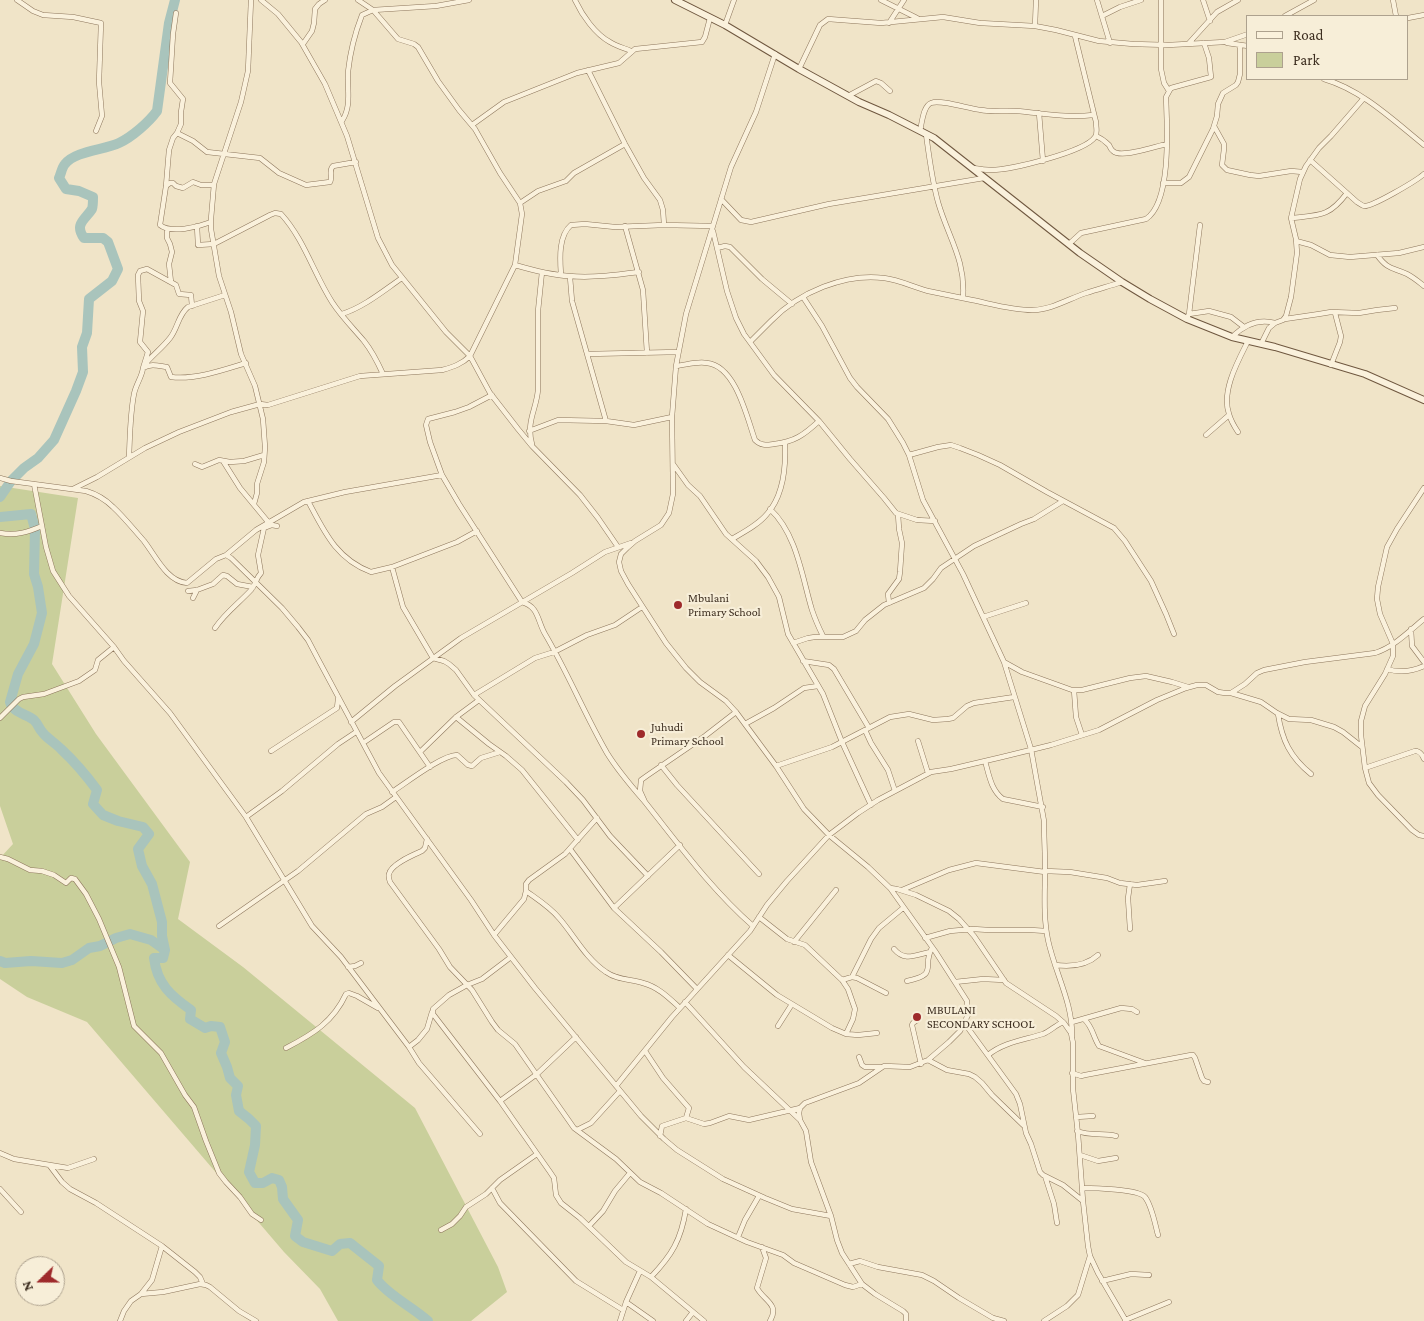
<!DOCTYPE html>
<html>
<head>
<meta charset="utf-8">
<style>
  body { margin:0 }
  #map { position:relative; width:1424px; height:1321px; overflow:hidden; background:#f0e4c8; font-family:"Crimson Pro",serif }
  canvas { display:block }
  .legend { position:absolute; left:1246px; top:15px; width:162px; height:65px; box-sizing:border-box; background:#f7eed8; border:1px solid #ada18e; margin:0; padding:6px 9px; list-style:none; font-size:15px; color:#3d2e20 }
  .legend li { display:flex; align-items:center; gap:10px; height:25px }
  .legend b { width:25px; border:1px solid #ada18e }
  .north { position:absolute; left:15px; top:1256px; width:50px; height:50px; box-sizing:border-box; background:#f7eed8; border:1px solid #ada18e; border-radius:50%; rotate:248deg; font-size:14px; font-weight:700; line-height:20px; text-align:center; color:#3d2e20 }
  .north::after { content:''; display:block; margin:auto; width:18px; height:22px; background:#9e2a2b; clip-path:polygon(50% 0,100% 100%,50% 72%,0 100%) }
</style>
</head>
<body>
<div id="map">
<canvas width="1424" height="1321"></canvas>
<ul class="legend">
<li><b style="height:6px;background:#faf1dc"></b>Road</li>
<li><b style="height:14px;background:#c9cf9b"></b>Park</li>
</ul>
<div class="north">N</div>
</div>
<script>
const ctx = document.querySelector('canvas').getContext('2d');
ctx.lineJoin = 'round';
function fill(path, color) {
  ctx.fillStyle = color;
  ctx.fill(path, 'evenodd');
}
function trace(path, color, width, dash) {
  ctx.strokeStyle = color;
  ctx.lineWidth = width;
  ctx.lineCap = dash ? 'butt' : 'round';
  ctx.setLineDash(dash || []);
  ctx.stroke(path);
}
function label(font, color, halo, rows, align = 'center') {
  ctx.font = font + ' "Crimson Pro",serif';
  ctx.lineWidth = 4.5;
  ctx.setLineDash([]);
  ctx.textBaseline = 'middle';
  ctx.strokeStyle = halo;
  ctx.fillStyle = color;
  for (const [text, x, y, turn = 0] of rows) {
    ctx.save();
    ctx.translate(x, y);
    ctx.rotate((+turn || 0) * Math.PI / 180);
    ctx.textAlign = isNaN(turn) ? turn : align;
    if (halo) ctx.strokeText(text, 0, 0);
    ctx.fillText(text, 0, 0);
    ctx.restore();
  }
}
fill(new Path2D(`
  M0 486 78 498 52 664 96 734 190 862 178 919 243 967 415 1108 498 1267 507 1292 471 1321H338L320 1289 284 1252 87 1022 27 997 0 979V858L13 844 0 806Z`), '#c9cf9b');
trace(new Path2D(`
  M0 497 11 481 24 468 38 458 54 440 76 391 83 372 82 347 87 333 89 299 112 281 118 269 108 242 103 238H84C74 224 85 220 92 209 93 206 93 201 93 197L79 191 66 189 59 178C61 174 62 167 65 164 75 151 104 150 119 143 132 137 149 122 157 111L169 23 175 0
  M0 517 31 514 35 529 34 574 38 587 42 613 34 644 18 674 10 702C12 712 26 714 34 720 38 724 39 729 43 733 48 739 55 743 61 749 74 761 86 775 97 790L93 804 103 815 118 821 143 827 149 834 138 849 142 866 152 884 162 922V936L165 950
  M0 961 5 963 31 961 62 963 72 960 89 948 100 946 116 938 130 934 151 940 165 950 163 958H154C157 984 171 996 191 1010L190 1019 205 1028 211 1026 220 1027 225 1042 221 1053 227 1067 230 1078 238 1086 236 1095 239 1111 249 1119 256 1126 255 1145 249 1172 255 1183H263L272 1178 279 1180 282 1187 283 1199 298 1220 295 1236 303 1242 332 1251 340 1244 350 1243 379 1266 377 1280C389 1296 413 1307 428 1321`), '#a9c4bc', 10);
const street = new Path2D(`
  M17 0 33 11 43 15 73 17 101 23 99 82 102 116 96 131
  M251 0 248 71 241 102 214 184 211 219V229L219 276 231 312 241 354 255 386 263 419 265 447 264 462 257 484V493L254 504
  M261 0 278 14 301 42 325 84 347 136 378 238 392 265 446 332 470 356 490 393 518 429 532 446 580 495 598 518 618 547
  M575 0C582 15 595 34 610 42 616 46 624 48 631 51
  M881 0 917 18
  M1097 0 1110 43
  M1161 0V69L1164 83 1169 91
  M1203 0 1210 21
  M1393 0 1396 16
  M176 13 173 34 170 83 183 99 181 112V124L177 133 173 138 169 150 166 186 160 225C171 234 198 227 211 222
  M1102 16 1120 7 1141 0
  M1285 16 1314 0
  M1408 18 1424 15
  M889 23 904 0
  M725 25 734 0
  M1035 26 1036 0
  M1189 43 1217 12 1238 0
  M1227 43 1248 46
  M303 44 312 31 314 23 315 9 319 4 325 0
  M775 54 756 112 731 167 686 314 676 366 672 417 673 494 669 513 661 525 635 541 627 548 621 554 619 562 621 571 628 584 666 643 686 668 700 682 726 701 736 712 776 766 804 809 829 835 868 867 890 888 935 951 967 1001 968 1015 960 1031 949 1042 928 1060 910 1067 884 1066 859 1083 805 1103 800 1108 799 1113 800 1120 806 1131 811 1162 831 1216 837 1240 842 1253 862 1284 875 1294 903 1311 906 1314V1321
  M799 69 820 25 828 19 881 23 943 17 980 23 1035 26 1056 30 1099 41 1133 44 1168 45 1225 42 1248 34
  M588 70 625 144 644 178 660 200 663 210 664 225
  M1324 79C1362 90 1393 120 1424 145
  M848 96 876 81 881 83 890 91
  M1039 113 1043 161
  M342 121C352 106 347 89 348 72 350 53 355 33 362 15L373 10 436 6 469 0
  M472 125 504 102 577 73 619 63 635 49 702 42 705 37 710 18
  M1214 126 1224 144V149L1222 165 1227 170 1250 175 1259 176 1291 171 1303 172
  M920 131C922 123 923 106 931 103 941 99 969 109 981 110 992 112 1004 110 1016 111 1042 113 1067 118 1093 115
  M177 133 193 141 207 152 260 158 279 173 306 185 330 182C333 177 328 171 333 166L356 162
  M926 134C929 156 932 180 938 202 948 237 966 260 963 298
  M1096 136C1101 138 1105 141 1109 145 1110 147 1111 150 1113 151 1121 159 1156 146 1167 144
  M1310 160 1357 202C1359 203 1361 205 1364 206 1372 207 1416 181 1424 174
  M973 168C979 169 986 170 992 170 1010 170 1085 152 1095 137 1098 133 1096 128 1096 122L1075 36
  M1163 183H1181L1189 177 1213 129 1217 116 1218 104 1223 93 1236 85 1238 82 1240 74V45
  M166 186 170 183H173L176 186 183 188 193 182 201 185H213
  M721 199 741 220 751 222 829 204 984 178
  M520 203 538 191 566 181 574 173 625 144
  M1291 218C1320 215 1329 217 1347 193
  M197 226 198 245 214 244 270 215 275 213 281 214C304 239 314 274 332 302 341 316 353 328 364 341 372 351 378 363 383 374
  M625 226 643 290 647 353
  M167 229V238L170 244 172 252 169 264 171 282
  M713 231 727 291 736 318 744 334 774 375 819 421 850 459 884 498 896 513 917 520 935 521
  M1296 241 1311 245 1330 255 1350 257 1399 253 1424 247
  M1069 244 1081 233 1146 219C1172 202 1167 125 1166 97L1171 88 1211 77 1209 58 1204 43
  M717 248 725 246 730 247 762 279 792 304
  M1377 255C1388 270 1392 267 1407 274 1413 277 1419 282 1424 286
  M515 265C532 270 550 275 569 276 592 278 616 275 639 272
  M561 275C560 260 558 236 571 225L585 224 615 227 664 225 713 226
  M570 277 572 301 606 421
  M803 297 822 326 850 378 857 387 888 419 903 443 909 455 923 500 963 574 1004 662 1031 749 1044 821C1044 836 1045 852 1045 867 1045 892 1043 916 1048 940 1055 973 1073 1003 1072 1037
  M342 314C364 307 383 291 402 278
  M1189 314 1200 225
  M1188 316 1189 314 1209 311 1231 317 1244 327
  M1285 319 1319 314 1331 312 1359 313 1377 310 1395 308
  M1232 337C1244 325 1258 318 1275 323
  M750 342C757 335 764 328 771 321 799 292 845 273 884 278 900 280 913 287 928 291 943 294 958 297 972 300 992 304 1011 310 1032 310 1051 310 1068 299 1086 293 1098 289 1110 286 1122 282
  M1261 344 1269 328 1275 323 1283 320 1286 316 1291 297 1297 253 1296 239 1291 218 1300 179 1306 166 1319 148 1331 136 1364 98
  M588 354 678 352
  M147 362C154 354 163 347 170 338 178 328 178 315 188 307L225 295
  M1331 365 1340 342 1341 336 1335 313
  M676 366C686 365 697 361 707 363 736 366 747 418 755 440 761 446 766 445 774 444 794 442 804 435 819 421
  M143 368 148 352 140 342 143 311 139 301 138 275 140 271 147 269 176 285 179 294 191 295 192 306
  M492 395 469 407 455 412 428 419 426 425 430 442 442 475 459 504 522 602C539 607 537 620 545 634 568 673 585 715 607 753 618 771 632 787 645 802
  M529 431 558 420 606 421 634 425 672 417
  M1238 432C1234 426 1231 421 1229 414 1221 391 1238 361 1248 341
  M1206 435 1229 415
  M532 444C526 421 536 411 538 390V311L542 272
  M909 455 938 447 951 445 960 448 978 455 1000 465 1047 492 1114 528 1125 541 1151 581 1166 614 1174 634
  M129 457C130 435 130 415 134 394 136 384 142 377 143 368 151 363 159 366 167 367L171 377C195 380 223 370 246 363
  M223 461 240 488 269 523
  M195 464 202 467 219 460 230 462 244 461 264 455
  M673 464 688 485 700 496 726 534 756 561 768 577 779 597 788 634 823 694 842 742 871 805
  M0 478 11 481 86 491C96 494 105 499 113 507 124 517 134 530 144 541 155 555 167 582 187 583L216 559 226 555 231 558 282 608 298 627 308 640 318 659 379 773 471 900 494 935 535 988 641 1116 664 1139 677 1150 723 1179 765 1198 792 1209 831 1216
  M34 484 46 547 53 571 69 596 114 647 124 661 170 713 246 817 312 926 341 957 409 1047 419 1063 480 1134
  M1424 488 1397 529 1387 547 1378 587 1377 599 1380 614 1393 644V656L1385 674 1365 706 1361 721V735L1365 768 1369 783 1378 795 1412 830 1419 835 1424 836
  M73 489 97 477 145 448 179 432 231 412 260 404 268 405 360 376 442 370C453 367 462 364 470 356L515 265 522 214 520 203 500 173 475 129 459 110 438 81 418 47 414 44 398 39 373 10 358 0
  M308 501C324 531 336 559 371 572L392 567 457 542 477 531
  M770 509C797 534 802 577 812 610 815 619 819 628 823 636
  M0 533C16 536 28 532 42 526
  M732 539C744 532 758 525 767 514 784 495 786 467 785 443
  M226 555 256 530 304 502 345 492 442 475
  M392 567 403 607 433 658 444 661 449 664 456 670 474 695 566 782 583 800 610 836 648 876
  M188 591 197 590 213 584 223 575 227 576 237 584 253 587
  M193 598 197 590
  M889 603 888 594 899 579 900 572 902 543 899 529 898 514
  M983 617 1026 603
  M215 628C225 613 239 603 251 590 256 584 256 578 261 573L258 555 264 528 272 525 277 526
  M1411 629 1412 646 1424 662
  M793 643 808 638 815 637H843L856 631 865 620 884 605 924 588 933 579 941 568 974 546 1021 524 1034 519 1063 501
  M803 661 829 665 834 669 869 728
  M1004 662 1022 672 1072 690H1082L1130 678 1146 676 1172 682 1188 687
  M1387 669C1399 673 1413 671 1424 666
  M1074 690 1076 717 1082 735
  M1231 693 1261 702 1277 713 1289 719 1311 720 1334 727 1343 732 1362 747
  M474 695 535 658 554 652 587 635 615 625 642 607
  M736 712 705 736 648 775 641 780 640 791 645 802C680 846 711 889 753 926
  M1278 714C1282 740 1290 757 1311 774
  M456 717 489 744 506 756 522 770 578 840
  M0 718 19 699 23 697 44 694 79 681 95 670 98 660 114 647
  M351 722 395 686 461 638 572 573 605 552 631 543
  M745 724 774 708 804 688 818 686
  M865 730 871 743 888 770 895 791
  M918 741 928 773
  M363 743 394 722H399L430 767
  M271 751 337 708 338 699
  M420 752 456 717 479 700
  M985 761C989 775 991 790 1003 799L1043 807
  M661 765 677 785 759 874
  M776 766 832 747 890 717 909 714 933 720 948 719 953 718 967 706 974 703 1014 697
  M1365 768 1415 751C1420 751 1422 754 1424 759
  M392 792C406 783 442 755 457 755L468 765 472 766 481 758 500 752
  M246 817 282 791 338 744 356 732
  M427 839 425 848 422 851C413 855 391 864 389 874 388 876 389 879 390 882L439 949 450 967 472 990 492 1022 498 1030 515 1044 574 1128 616 1159 640 1182 661 1193 708 1224 747 1242 783 1255 794 1263 845 1285 853 1287 862 1284
  M570 849 614 908 661 952 697 989
  M0 857 8 859 30 870 42 871 54 875 66 883 71 878 75 879 86 894 99 919 119 967 134 1026 161 1053 185 1095 194 1107 206 1141 219 1173 226 1182 240 1197 252 1214 261 1220
  M1045 871 1070 872 1107 878 1120 883 1137 885 1165 881
  M890 888 897 889 916 895 949 911 959 919 974 936 1006 983 1056 1016 1064 1023 1071 1033 1073 1043V1089L1078 1134 1083 1201 1088 1246 1090 1256 1098 1273 1126 1321
  M902 890 949 870 976 863 1045 872
  M526 891C537 899 550 907 559 918 574 935 586 959 606 972 617 980 630 979 643 983 658 987 668 997 680 1008
  M614 908 680 845
  M759 917 787 939 805 945 842 980 848 989 855 1009 853 1019 846 1034
  M219 926 298 871 360 819 366 814 382 807 396 797
  M1130 929 1128 898 1130 884
  M494 935 524 899 526 891V884L529 880 565 854 597 818
  M925 938 950 931 973 929 989 930H1031L1046 931
  M794 942 836 890
  M894 949C905 962 915 955 930 952
  M728 955 777 995 832 1028 846 1034 858 1035 877 1033
  M511 957 482 979 467 985 449 995 433 1009V1014L500 1101 550 1172 554 1178 556 1195 561 1203 580 1218 626 1262 651 1277 704 1321
  M1055 965C1070 967 1086 966 1098 955
  M348 967 355 966 361 963
  M852 977 871 939 879 928 903 908
  M842 980 852 977 857 978 886 993
  M907 981C940 974 921 967 932 948
  M955 982 983 979 1004 980
  M685 1002 744 1067 799 1119
  M1084 1019C1093 1027 1093 1037 1099 1046L1145 1063
  M916 1021 913 1023 912 1025 921 1064
  M1072 1022 1121 1008 1132 1009 1137 1012
  M965 1024 1016 1094 1020 1104 1026 1133 1031 1144 1040 1172 1043 1175 1063 1185 1083 1201
  M778 1026 792 1004
  M409 1047 418 1040 427 1029 432 1012
  M286 1048C313 1034 333 1022 346 994L349 993 357 996 378 1008
  M645 1051 663 1078 689 1108 686 1118
  M988 1055C1004 1042 1024 1040 1043 1034 1049 1032 1056 1025 1063 1022
  M859 1057 862 1065 865 1067H881
  M928 1060 947 1070 969 1074 975 1077 982 1083 992 1095 1023 1125
  M1072 1073 1081 1076 1085 1075 1191 1055H1193L1195 1058 1202 1078 1204 1081 1208 1082
  M616 1086 672 1017 750 931 767 905 787 881 829 835 858 813 878 800 931 772 951 769 1002 757 1051 745 1099 730 1157 700 1186 688 1197 685H1206L1218 692 1225 693H1231L1245 684 1257 673 1264 670 1305 662 1375 653C1394 647 1408 632 1424 619
  M500 1101 537 1074 576 1037
  M1076 1117 1093 1116
  M577 1130 591 1123 620 1091
  M1077 1131C1090 1136 1103 1133 1116 1136
  M660 1136 662 1126 686 1118 704 1124 710 1123 729 1116 749 1120 800 1108
  M0 1153 14 1159 68 1168 94 1159
  M1080 1155 1098 1161 1116 1158
  M50 1166 62 1182 70 1189 96 1203 162 1246 195 1272 200 1277 203 1284
  M1045 1176 1054 1204 1057 1223
  M492 1188 500 1203 576 1281 623 1310
  M1082 1188C1093 1188 1138 1189 1145 1197 1152 1206 1155 1224 1158 1235
  M0 1189 21 1212
  M589 1226 603 1211 615 1191 630 1173
  M441 1230 452 1224 460 1216 466 1207 486 1194 500 1180 537 1154
  M738 1237 745 1220 759 1196
  M762 1247 766 1258 757 1288C764 1301 780 1304 770 1321
  M849 1264 860 1261 878 1267 922 1275 934 1281 959 1298 993 1318 1004 1321
  M651 1277C672 1255 681 1240 686 1209
  M1102 1281 1131 1274 1149 1275
  M141 1294 152 1280 162 1246
  M626 1302 653 1321
  M1125 1320 1169 1302
  M120 1321 124 1311 131 1301 141 1294 163 1292 200 1284 206 1285 210 1287 239 1311 256 1321
  M620 1321 626 1302 640 1271
  M686 1321 693 1312
  M1044 1321 1067 1306 1078 1295 1090 1256`);
const secondary = new Path2D(`
  M675 0 725 25 799 69 859 102 889 115 934 138 1080 253 1122 282 1150 299 1187 319 1232 337 1275 347 1365 374 1424 400`);
trace(street, '#8d765c', 5.5);
trace(secondary, '#6f573f', 8);
trace(street, '#faf1dc', 4.5);
trace(secondary, '#faf1dc', 6);
for (const [x, y, r, color] of [
  [678,605,5,"#9e2a2b"],
  [641,734,5,"#9e2a2b"],
  [917,1017,5,"#9e2a2b"]
]) {
  const dot = new Path2D();
  dot.arc(x, y, r, 0, 2 * Math.PI);
  ctx.fillStyle = color;
  ctx.fill(dot);
  trace(dot, '#f7eed8', 2);
}
label('12px', '#3d2e20', '#f7eed8', [
  ["Mbulani",688,598],
  ["Primary School",688,612],
  ["Juhudi",651,727],
  ["Primary School",651,741],
  ["MBULANI",927,1010],
  ["SECONDARY SCHOOL",927,1024]
], 'left');
</script>
</body>
</html>
